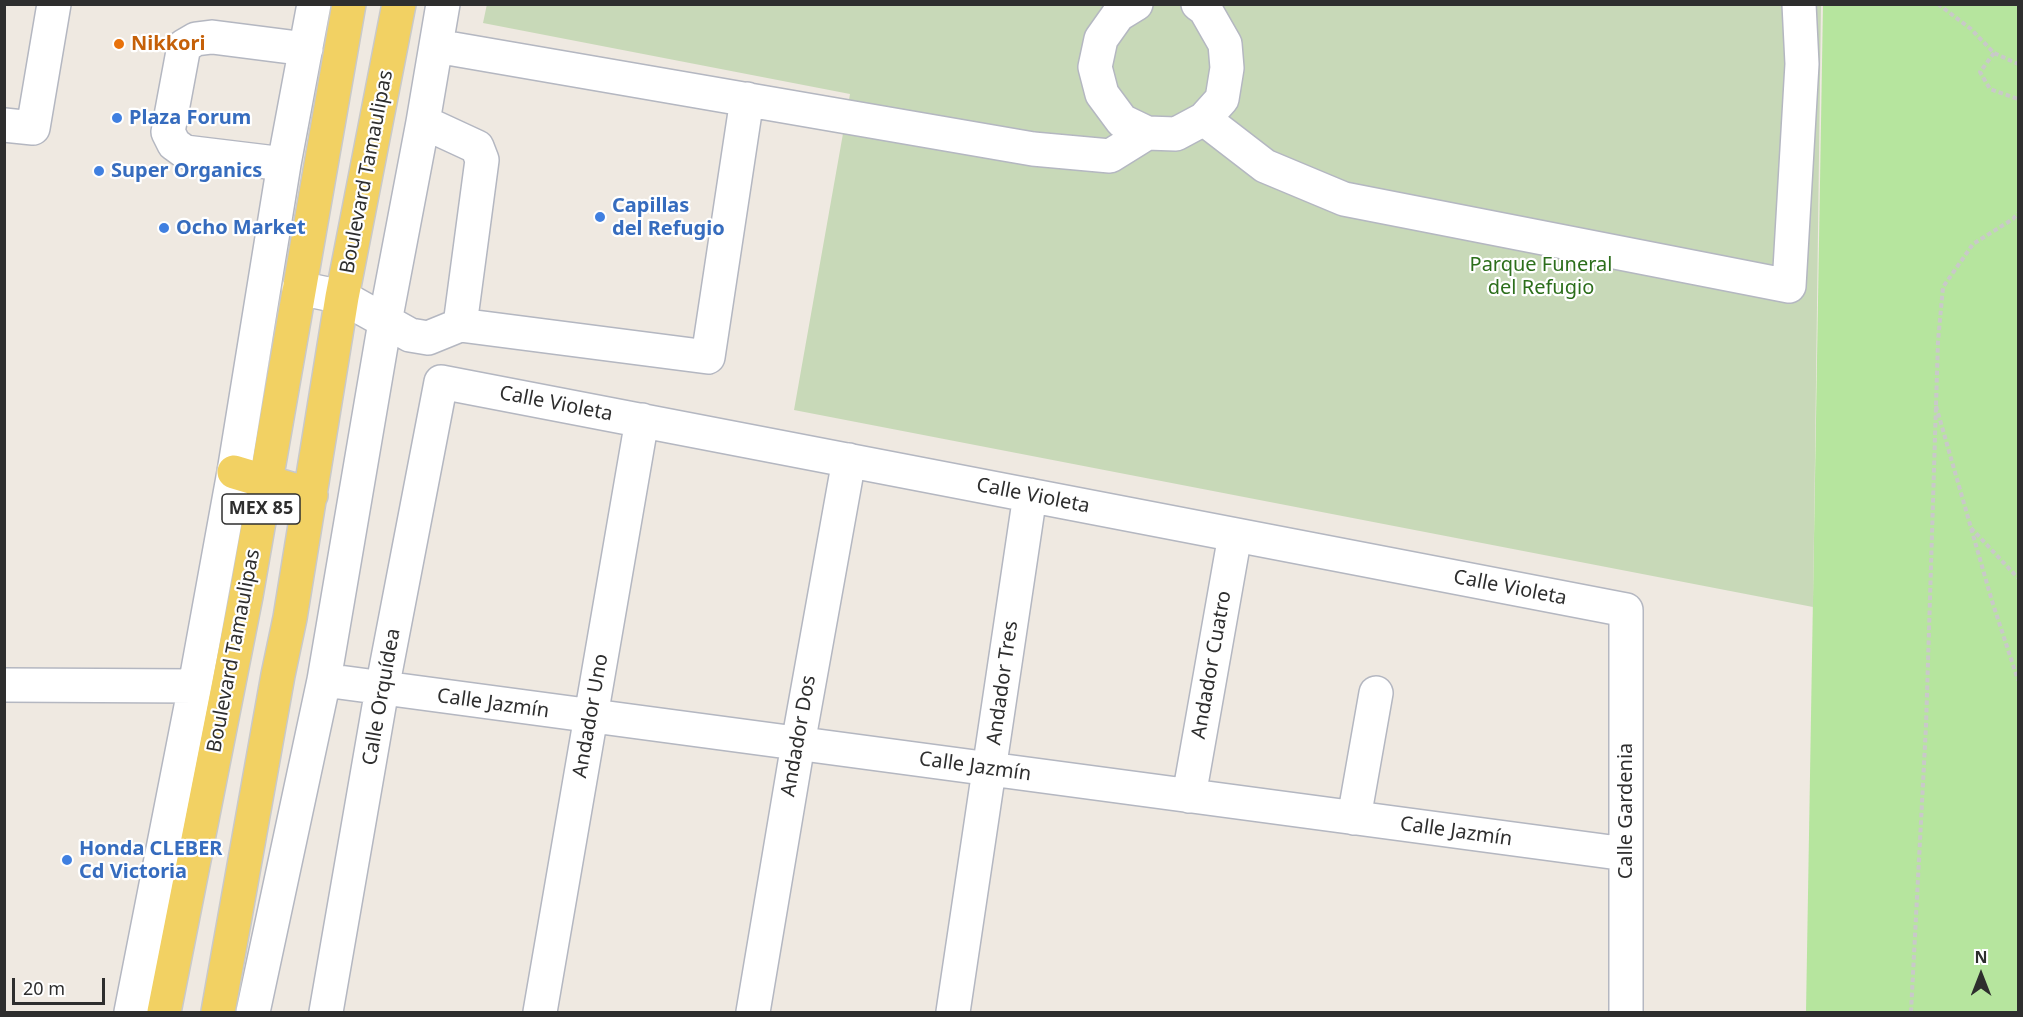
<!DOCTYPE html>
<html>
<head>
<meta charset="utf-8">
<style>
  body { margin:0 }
  #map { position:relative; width:2023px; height:1017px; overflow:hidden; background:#efe9e1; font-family:"Noto Sans",sans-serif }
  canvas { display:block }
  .frame { position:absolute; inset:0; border:6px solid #2e2e2e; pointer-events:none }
  .north { position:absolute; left:1951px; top:945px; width:60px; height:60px; -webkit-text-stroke:4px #fff; paint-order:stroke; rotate:0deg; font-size:16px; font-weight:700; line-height:24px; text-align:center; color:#2e2e2e }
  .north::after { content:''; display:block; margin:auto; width:21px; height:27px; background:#2e2e2e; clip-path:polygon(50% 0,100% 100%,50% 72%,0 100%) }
  .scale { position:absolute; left:12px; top:978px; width:93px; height:27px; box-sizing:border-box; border:3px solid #2e2e2e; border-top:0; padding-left:8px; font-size:18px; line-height:21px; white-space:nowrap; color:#2e2e2e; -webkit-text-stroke:4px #fff; paint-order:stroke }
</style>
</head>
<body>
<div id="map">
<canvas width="2023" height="1017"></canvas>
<div class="frame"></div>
<div class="north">N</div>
<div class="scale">20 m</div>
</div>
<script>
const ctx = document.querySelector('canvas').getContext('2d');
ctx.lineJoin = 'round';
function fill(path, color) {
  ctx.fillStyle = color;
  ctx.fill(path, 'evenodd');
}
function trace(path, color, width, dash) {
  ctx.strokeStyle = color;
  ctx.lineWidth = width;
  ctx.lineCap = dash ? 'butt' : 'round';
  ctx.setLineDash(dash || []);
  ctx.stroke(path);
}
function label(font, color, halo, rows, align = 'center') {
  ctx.font = font + ' "Noto Sans",sans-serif';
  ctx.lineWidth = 4.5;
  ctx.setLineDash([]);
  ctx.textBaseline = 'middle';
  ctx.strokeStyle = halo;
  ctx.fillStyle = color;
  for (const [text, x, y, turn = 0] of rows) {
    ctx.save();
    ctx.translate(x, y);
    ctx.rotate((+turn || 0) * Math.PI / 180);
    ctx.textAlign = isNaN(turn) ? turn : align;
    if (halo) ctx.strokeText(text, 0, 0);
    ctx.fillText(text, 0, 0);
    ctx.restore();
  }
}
fill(new Path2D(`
  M1823 5H2018V1012H1806Z`), '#b6e59e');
fill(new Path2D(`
  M487 4 1821 5 1813 607 794 410 850 94 483 23Z`), '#c8d9b8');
const minor = new Path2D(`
  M1136 4 1118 15 1101 39 1095 67 1102 94 1122 121 1147 133 1176 134 1204 119 1222 99 1227 68 1225 44 1205 9 1198 4
  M436 46 1033 149 1110 156 1147 133
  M1204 119 1265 166 1344 199 1789 286 1802 64 1799 4
  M423 122 477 147 482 160 460 325 708 357 747 99
  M4 125 33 128 54 4
  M284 164 185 152 174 144 168 132 184 46 196 39 212 37 306 49
  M299 288 342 297 410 335 428 338 460 325
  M324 680 1626 854
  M4 685 195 686
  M1189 796 1235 535
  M1354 818 1376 693
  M131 1012 195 686 234 472 284 164 314 4
  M253 1012 324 680 385 322 423 122 443 4
  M326 1012 382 689 441 382 1626 610V1012
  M540 1012 642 420
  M753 1012 798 744 849 460
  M953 1012 1030 495`);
const major = new Path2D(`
  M234 472 311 495
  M164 1012 246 596 349 4
  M218 1012 278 675 290 618 342 297 399 4`);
trace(minor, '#b4b7c1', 36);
trace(major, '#c9c9c9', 36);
trace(new Path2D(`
  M1938 4 1971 29 1994 53 2018 64
  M1994 53 1980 72 1990 89 2018 99
  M1936 406 1992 601 2018 680
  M1971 528 2018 578
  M1911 1012 1926 726 1938 341 1943 287 1973 244 2013 219 2018 213`), '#c9c9c9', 4, [4.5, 3]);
trace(minor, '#fff', 33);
trace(major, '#f2d163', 33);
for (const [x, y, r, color] of [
  [119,44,6,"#e8710a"],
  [117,118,6,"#3f7fe0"],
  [99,171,6,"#3f7fe0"],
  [600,217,6,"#3f7fe0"],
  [164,228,6,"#3f7fe0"],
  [67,860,6,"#3f7fe0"]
]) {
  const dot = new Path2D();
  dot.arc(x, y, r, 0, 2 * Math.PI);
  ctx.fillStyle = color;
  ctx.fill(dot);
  trace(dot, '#fff', 2);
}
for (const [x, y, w] of [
  [261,509,78]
]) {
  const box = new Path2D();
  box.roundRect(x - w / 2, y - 15, w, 30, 4.5);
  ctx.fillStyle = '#fff';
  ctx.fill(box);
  trace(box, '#2e2e2e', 1.5);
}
label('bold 18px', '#2e2e2e', null, [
  ["MEX 85",261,509]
]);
label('bold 20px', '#c56008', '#fff', [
  ["Nikkori",131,44]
], 'left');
label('bold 20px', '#366cbe', '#fff', [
  ["Plaza Forum",129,118],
  ["Super Organics",111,171],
  ["Capillas",612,206],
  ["del Refugio",612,229],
  ["Ocho Market",176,228],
  ["Honda CLEBER",79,849],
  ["Cd Victoria",79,872]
], 'left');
label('20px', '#2e2e2e', '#fff', [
  ["Boulevard Tamaulipas",367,172,-79],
  ["Calle Violeta",556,404,11],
  ["Calle Violeta",1033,496,11],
  ["Calle Violeta",1510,588,11],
  ["Boulevard Tamaulipas",234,651,-79],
  ["Andador Cuatro",1212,665,-80],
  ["Andador Tres",1003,683,-82],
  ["Calle Orquídea",382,697,-80],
  ["Calle Jazmín",493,704,8],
  ["Andador Uno",591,716,-80],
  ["Andador Dos",799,736,-80],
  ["Calle Jazmín",975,767,8],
  ["Calle Gardenia",1626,811,-90],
  ["Calle Jazmín",1456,832,8]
]);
label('20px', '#2c6e1b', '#fff', [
  ["Parque Funeral",1541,265],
  ["del Refugio",1541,288]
]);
</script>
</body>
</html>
